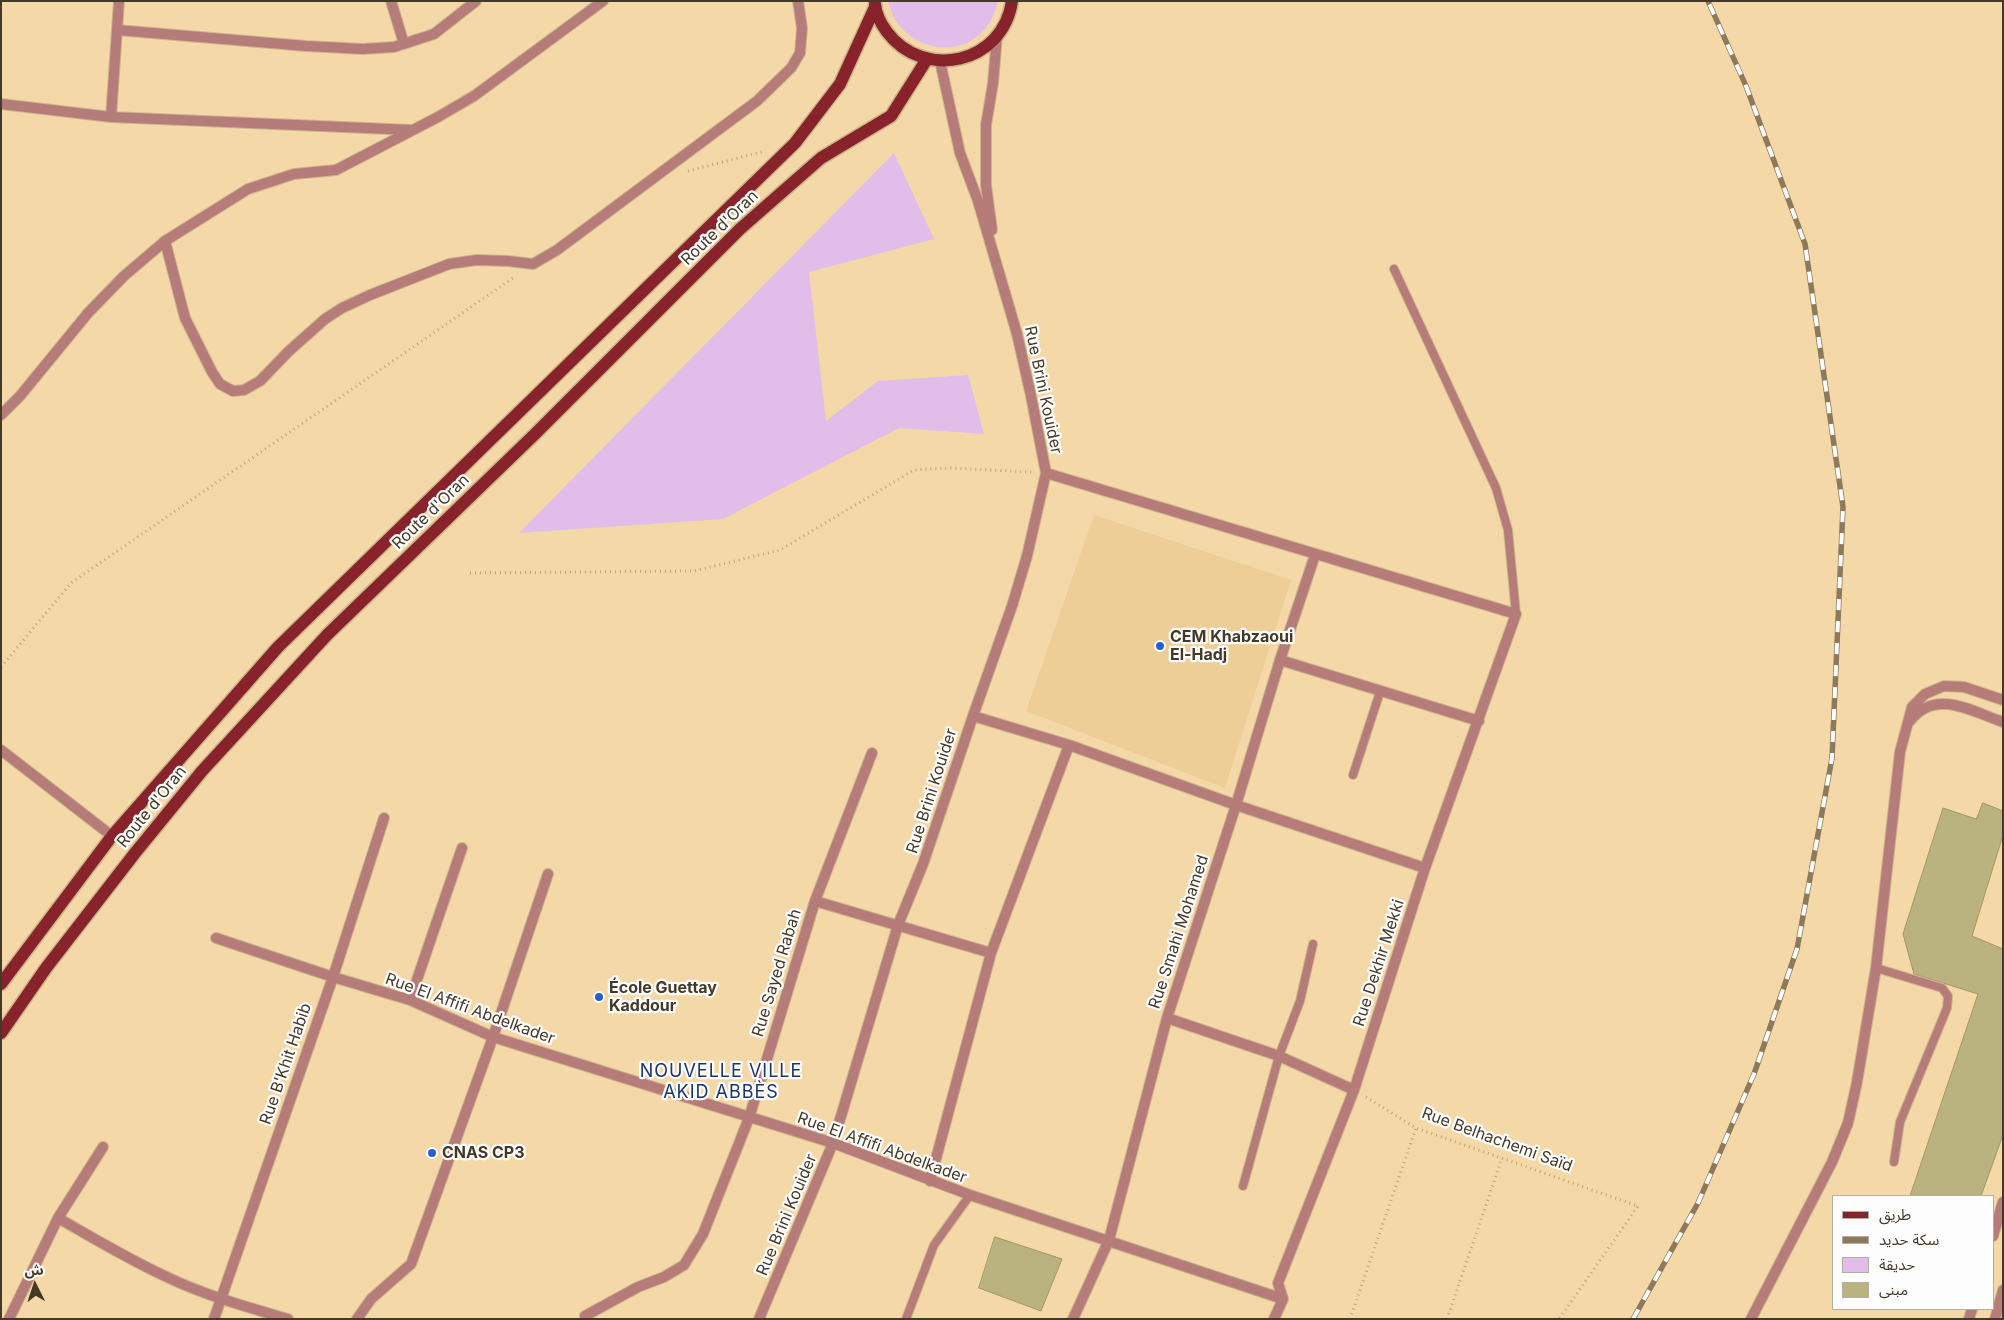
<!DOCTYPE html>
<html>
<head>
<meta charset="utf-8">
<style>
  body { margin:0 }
  #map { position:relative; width:2004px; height:1320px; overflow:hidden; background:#f4d8a8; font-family:Inter,"Noto Sans Arabic",sans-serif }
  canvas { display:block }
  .frame { position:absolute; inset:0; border:2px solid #443926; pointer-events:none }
  .legend { position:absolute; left:1832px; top:1195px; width:162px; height:115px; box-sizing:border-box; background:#fdfdfd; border:1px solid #b3afa7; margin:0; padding:6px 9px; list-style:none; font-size:15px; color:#443926 }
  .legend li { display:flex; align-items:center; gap:10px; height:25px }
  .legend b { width:25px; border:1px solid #b3afa7 }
  .north { position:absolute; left:10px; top:1260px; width:50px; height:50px; -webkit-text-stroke:4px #fdfdfd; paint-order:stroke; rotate:356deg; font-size:14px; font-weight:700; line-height:20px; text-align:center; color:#443926 }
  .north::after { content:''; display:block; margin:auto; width:18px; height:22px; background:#443926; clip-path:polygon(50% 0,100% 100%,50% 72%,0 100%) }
</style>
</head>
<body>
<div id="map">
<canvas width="2004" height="1320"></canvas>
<div class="frame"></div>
<ul class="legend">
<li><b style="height:6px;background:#88232b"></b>طريق</li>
<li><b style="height:6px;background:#8c7a5b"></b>سكة حديد</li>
<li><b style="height:14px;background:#e3bde9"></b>حديقة</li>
<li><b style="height:14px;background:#bab27f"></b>مبنى</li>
</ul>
<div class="north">ش</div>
</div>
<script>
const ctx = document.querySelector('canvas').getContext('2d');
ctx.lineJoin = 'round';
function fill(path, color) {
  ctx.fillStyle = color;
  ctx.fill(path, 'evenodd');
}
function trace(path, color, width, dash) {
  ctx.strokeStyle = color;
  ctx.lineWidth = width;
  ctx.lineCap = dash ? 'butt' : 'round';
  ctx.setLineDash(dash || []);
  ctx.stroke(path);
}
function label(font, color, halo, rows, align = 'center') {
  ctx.font = font + ' Inter,sans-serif';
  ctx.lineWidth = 4.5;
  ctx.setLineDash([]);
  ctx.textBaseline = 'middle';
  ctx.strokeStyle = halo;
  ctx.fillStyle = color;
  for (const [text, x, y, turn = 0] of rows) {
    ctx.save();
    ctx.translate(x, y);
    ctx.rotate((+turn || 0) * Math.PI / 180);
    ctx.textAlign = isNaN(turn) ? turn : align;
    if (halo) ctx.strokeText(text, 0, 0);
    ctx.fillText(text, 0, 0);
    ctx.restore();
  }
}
fill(new Path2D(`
  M1094 515 1291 580 1225 788 1026 711Z`), '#edce96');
fill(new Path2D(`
  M888 1H998C995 12 992 21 985 29 954 65 897 45 888 1Z
  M894 153 934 239 809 272 826 421 878 381 968 375 984 434 899 428 723 519 519 533Z`), '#e3bde9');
const building = new Path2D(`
  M1983 803 2003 811V835L1972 936 2003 949V1135L1981 1196H1910L1978 994 1914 974 1903 934 1943 808 1976 819Z
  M995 1237 1062 1259 1041 1311 979 1288Z`);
fill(building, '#bab27f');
trace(building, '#9f9865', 1);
const lane = new Path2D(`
  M1394 269 1496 488 1508 530 1516 614
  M1353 775 1380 692
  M1876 968 1942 988 1948 996 1947 1008 1900 1122 1894 1162
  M1243 1186 1279 1056 1300 1001 1313 944
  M906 1319 934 1245 970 1195`);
const street = new Path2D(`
  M391 1 404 44
  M117 30 306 46 363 49 394 47 434 34 476 1
  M1 104 111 117 412 130
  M111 117 119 1
  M992 230 986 185V125L993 83 997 36
  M165 241 185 318 212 372 220 384 233 391 244 390 260 381 289 351 325 319 342 308 370 295 449 264 477 260 508 261 533 264 557 250 757 101 791 68 800 53 802 28 798 1
  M1 415 20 396 88 313 124 276 165 241 248 189 294 174 336 170 438 117 474 96 603 1
  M1046 473 1516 614 1425 868 1354 1090 1278 1283 1283 1299 1274 1319
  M1280 660 1479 721
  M973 716 1069 745 1236 805 1425 868
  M1910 721C1935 688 1971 711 2003 722
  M1 750 112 836
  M815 901 991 953
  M216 938 333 977 410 1000 493 1037 833 1143 970 1195 1283 1299
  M410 1000 462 848
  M1167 1018 1279 1056 1354 1090
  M930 1181 991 953 1069 745
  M58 1218C95 1239 131 1261 169 1278 207 1296 247 1307 288 1319
  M1993 1236 2003 1202
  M9 1319 58 1218 103 1147
  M214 1319 333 977 384 818
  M357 1319 371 1299 411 1264 493 1037 548 874
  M586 1319 585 1316 638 1287 664 1277 684 1265 703 1234 749 1118 815 901 872 753
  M759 1319 833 1143 898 925 923 864 973 716 1012 606 1027 556 1046 473 1031 396 1017 334 978 201 960 153 940 61
  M1073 1319 1109 1240 1167 1018 1236 805 1280 660 1315 555
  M1751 1319 1832 1162 1848 1123 1857 1082 1876 968 1900 752 1912 707 1925 694 1944 686 1964 687 2003 700
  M1969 1319 1972 1309
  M1995 1319 2003 1290`);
const primary = new Path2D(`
  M875 4C876 14 881 24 887 32 924 81 1003 64 1012 1
  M1 984 112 836 278 647 795 143 840 84 875 7
  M1 1033 46 968 135 853 202 771 327 635 535 434 740 229 821 158 891 116 927 59`);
trace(lane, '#cdb58b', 10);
trace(street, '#cdb58b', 12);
trace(primary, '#cdb58b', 15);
trace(new Path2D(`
  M688 171 765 151
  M470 573 694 571 780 550 914 470 949 468 1032 472
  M1 667 71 583 516 276
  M1366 1097 1416 1128 1638 1206 1559 1319
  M1350 1319 1416 1128
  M1447 1319 1502 1158`), '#baa47d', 3, [1, 4]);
trace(lane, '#b57c7a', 8);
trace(street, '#b57c7a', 10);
trace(primary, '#88232b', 12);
const rail = new Path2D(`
  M1633 1319 1698 1203 1754 1074 1797 949 1832 758 1843 507 1805 244 1746 86 1708 1`);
trace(rail, '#8c7a5b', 5.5);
trace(rail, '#fdfdfd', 4, [11]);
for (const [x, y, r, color] of [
  [1160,646,5,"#2561cd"],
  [599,997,5,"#2561cd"],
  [432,1153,5,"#2561cd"]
]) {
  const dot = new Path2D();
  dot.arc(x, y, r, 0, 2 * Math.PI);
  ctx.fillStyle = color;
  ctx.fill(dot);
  trace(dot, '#fdfdfd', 2);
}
label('16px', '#443926', '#fdfdfd', [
  ["Route d'Oran",720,228,-44],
  ["Rue Brini Kouider",1043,390,78],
  ["Route d'Oran",431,512,-44],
  ["Rue Brini Kouider",932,791,-72],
  ["Route d'Oran",152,807,-51],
  ["Rue Smahi Mohamed",1179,932,-72],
  ["Rue Dekhir Mekki",1379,963,-72],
  ["Rue Sayed Rabah",777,973,-73],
  ["Rue El Affifi Abdelkader",470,1009,20],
  ["Rue B'Khit Habib",286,1064,-71],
  ["Rue Belhachemi Saïd",1497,1140,20],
  ["Rue El Affifi Abdelkader",882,1148,20],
  ["Rue Brini Kouider",787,1215,-67]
]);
label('bold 16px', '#443926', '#fdfdfd', [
  ["CEM Khabzaoui",1170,637],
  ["El-Hadj",1170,655],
  ["École Guettay",609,988],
  ["Kaddour",609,1006],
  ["CNAS CP3",442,1153]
], 'left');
ctx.letterSpacing = '1px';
label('18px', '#1a376d', '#fdfdfd', [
  ["NOUVELLE VILLE",721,1072],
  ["AKID ABBÈS",721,1093]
]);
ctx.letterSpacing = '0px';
</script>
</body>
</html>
